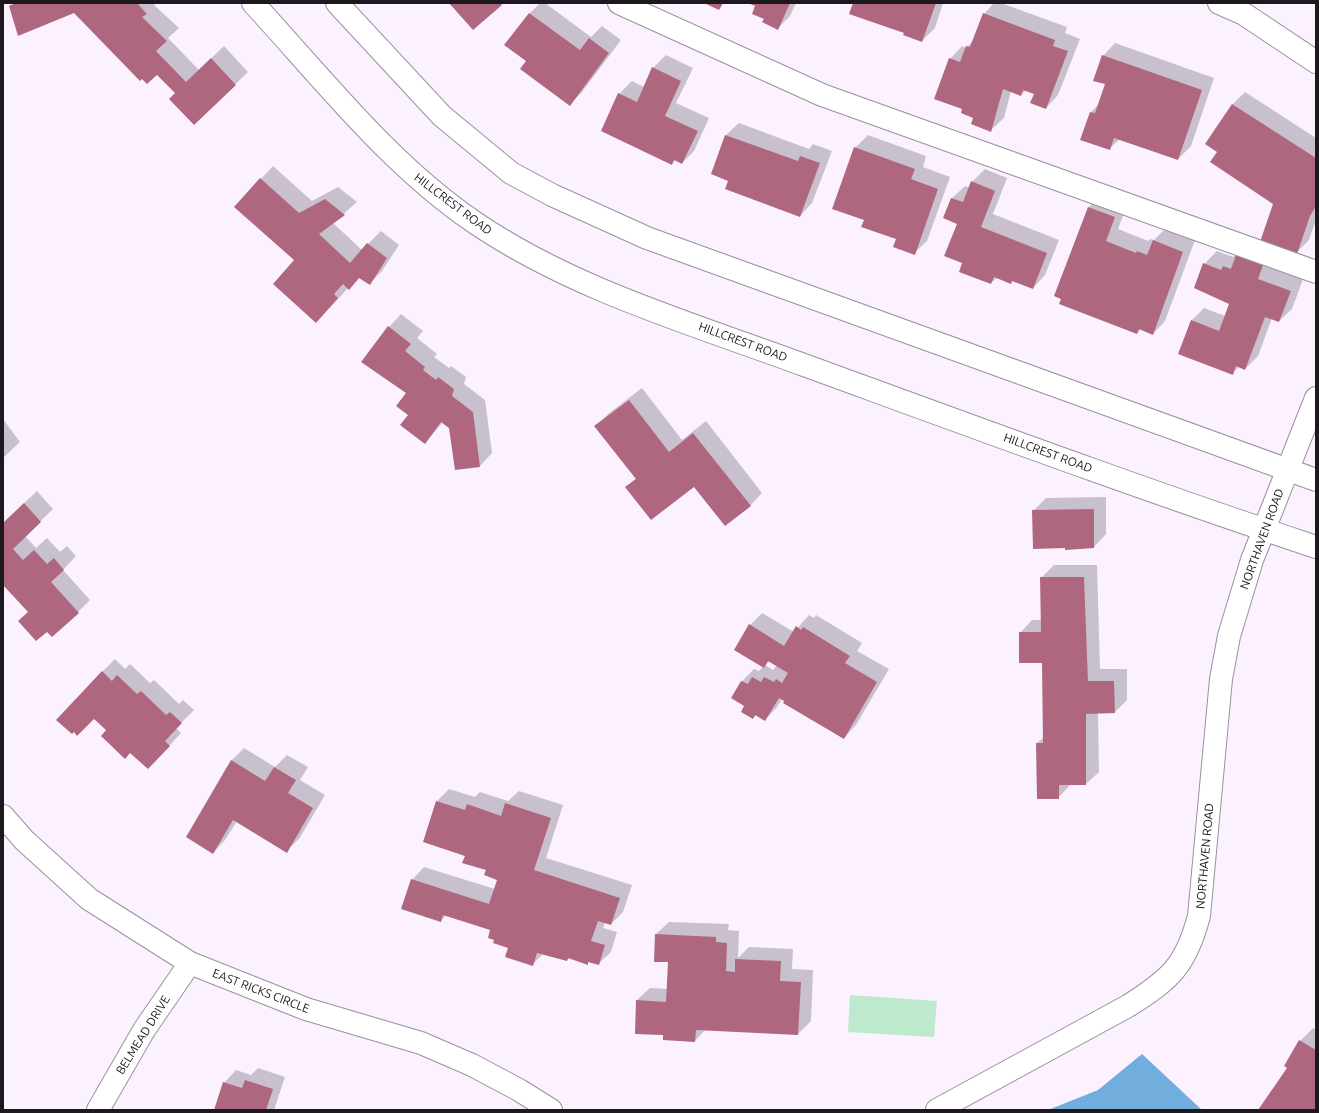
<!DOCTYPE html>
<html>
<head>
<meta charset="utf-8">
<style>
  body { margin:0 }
  #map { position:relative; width:1319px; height:1113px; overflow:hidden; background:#fbf1ff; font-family:Ubuntu,sans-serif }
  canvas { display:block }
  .frame { position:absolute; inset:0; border:4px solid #1c181d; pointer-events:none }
</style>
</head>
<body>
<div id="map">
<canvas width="1319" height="1113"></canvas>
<div class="frame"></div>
</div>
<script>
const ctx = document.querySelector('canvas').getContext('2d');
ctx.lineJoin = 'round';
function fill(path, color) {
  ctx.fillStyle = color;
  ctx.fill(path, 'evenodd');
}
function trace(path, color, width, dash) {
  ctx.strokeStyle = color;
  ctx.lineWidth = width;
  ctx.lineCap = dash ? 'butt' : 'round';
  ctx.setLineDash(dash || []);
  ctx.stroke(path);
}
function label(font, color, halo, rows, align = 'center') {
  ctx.font = font + ' Ubuntu,sans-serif';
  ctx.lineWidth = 3.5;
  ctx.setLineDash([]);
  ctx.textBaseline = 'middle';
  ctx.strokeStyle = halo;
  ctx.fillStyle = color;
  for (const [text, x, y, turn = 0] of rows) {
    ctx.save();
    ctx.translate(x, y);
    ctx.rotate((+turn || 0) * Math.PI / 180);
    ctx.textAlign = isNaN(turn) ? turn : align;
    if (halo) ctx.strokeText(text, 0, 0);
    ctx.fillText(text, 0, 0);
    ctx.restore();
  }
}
fill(new Path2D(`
  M850 995 937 1001 934 1037 848 1032Z`), '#bdeacc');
fill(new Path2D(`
  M1142 1054 1202 1110H1048L1098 1090Z`), '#71aede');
fill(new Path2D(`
  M13 3H156L154 5 179 28 168 38 199 70 224 46 248 72 194 124 176 93 157 73 74 12 10 6Z
  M540 3H545L591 37 602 26 621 40 582 92 570 104 527 61 506 45 530 13Z
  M751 3H796L790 16 778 28 765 19 757 6Z
  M854 3H943L935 28 922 41Z
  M994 3H1001L1067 27 1065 33 1080 39 1058 95 1046 108 1035 93 1026 90 1021 95 1011 91 1004 118 991 130 963 108 950 59 962 46 966 48 974 40 984 14Z
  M1115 43 1214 78 1191 146 1178 159 1120 139 1109 149 1091 112 1099 104 1106 84 1103 56Z
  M666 55 693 68 676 103 709 118 694 151 682 163 675 160 672 163 619 94 632 81 644 87 653 68Z
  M1245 92 1316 138V220L1309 240 1296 253 1275 203 1218 151 1206 144 1233 104Z
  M739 123 809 149 813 144 832 151 812 203 800 216 730 180 712 174 726 135Z
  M868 135 926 156 923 167 950 177 927 241 914 253 897 238 865 220 855 148Z
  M273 166 312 201 338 187 357 202 333 223 362 250 381 231 399 245 382 271 370 283 360 277 348 288 329 309 295 260 261 179Z
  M985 169 1007 178 993 214 1059 240 1045 275 1033 288 1013 280 1011 283 997 278 991 283 964 263 952 198 965 186 970 188 972 182Z
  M1102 195 1127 205 1118 229 1148 241 1150 239 1154 240 1166 228 1195 240 1165 321 1153 334 1141 329 1137 333 1055 295 1089 207Z
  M1217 251 1233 257 1236 254 1303 279 1292 309 1279 321 1272 318 1258 356 1245 369 1239 367 1232 373 1192 320 1204 308 1225 316 1230 303 1204 264Z
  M401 314 423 331 417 338 437 354 434 357 449 368 451 366 466 377 464 384 485 400 492 453 480 466 450 427 443 422 425 443 409 415 407 392 389 327Z
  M642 388 682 440 706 421 762 493 750 506 694 485 627 487 636 478 596 426 608 414Z
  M3 419 20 442 3 458Z
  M37 491 53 509 25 536 36 548 47 538 60 552 67 546 76 556 63 570 90 600 78 612H29L3 583V523Z
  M1106 497V534L1094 547 1033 511 1046 498Z
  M1054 565H1097L1100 669H1127V700L1115 712H1098L1099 772 1086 784H1071L1058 798 1037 743 1044 737 1043 662 1020 633 1032 620H1042L1041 578Z
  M762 613 794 632 809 615 814 618 816 615 862 643 857 651 889 669 856 725 844 738 782 699 777 707 765 720 756 715 753 718 746 706 732 698 742 681 754 669 759 671 764 666 750 625ZM770 661 777 665 773 670 765 665Z
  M115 659 125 669 130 664 150 683 154 680 179 704 183 700 194 710 176 728 181 733 160 756 107 730 102 672Z
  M244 748 275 767 287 755 308 767 300 780 325 795 299 839 286 851 237 821 225 840 213 853 231 761Z
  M449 789 475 797 480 792 508 801 519 791 563 805 546 858 632 885 623 912 611 924 605 922 603 928 617 932 611 952 598 964 589 961 587 963 570 958 567 960 543 954 533 964 496 939 492 929 446 915 441 921 412 880 424 867 495 889 498 879 466 855 436 802Z
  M669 922 729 924 728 930 739 931 738 958 749 947 793 949 792 969 813 970 811 1021 798 1034 706 1029 695 1041 664 1034 637 1000 650 988 667 989 669 961 656 934Z
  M1313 1028 1316 1030V1110H1259L1288 1067 1285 1066 1300 1041Z
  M258 1068 285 1077 274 1110H215L224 1083 236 1070 251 1075Z`), '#0003');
fill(new Path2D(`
  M16 3H137L147 14 142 17 167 41 156 51 186 82 211 58 236 85 194 125 169 99 175 93 157 75 147 84 142 79 140 81 74 13 18 36 9 6Z
  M449 3H500L502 5 473 30Z
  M704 3H723L719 10Z
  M748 3H790L778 30 762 22 764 19 752 14 755 6Z
  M853 3H936L922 42 903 35 904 33 849 14Z
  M529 13 580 50 589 38 609 53 570 106 520 69 526 61 504 45Z
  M983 13 1055 40 1053 46 1068 51 1046 109 1030 103 1034 94 1023 90 1021 96 1003 89 991 132 971 124 973 118 961 113 962 109 934 99 949 58 960 62 966 46 970 47Z
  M1102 55 1202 90 1178 160 1114 138 1110 150 1080 140 1090 112 1095 113 1105 84 1093 81Z
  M652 67 681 81 665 116 698 131 682 164 674 160 672 165 601 131 618 93 637 102Z
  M1232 104 1316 158V206L1310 216 1297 254 1260 242 1273 204 1210 162 1217 152 1205 144Z
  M725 135 798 161 800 156 820 163 800 217 725 189 728 181 711 174Z
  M854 147 915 169 911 179 938 189 915 255 893 247 896 239 861 227 864 220 832 209Z
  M260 178 299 213 325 199 345 215 319 234 350 263 367 243 387 258 370 285 359 278 349 290 343 284 334 294 338 298 316 323 273 284 294 260 234 207Z
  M971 181 995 191 981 227 1047 253 1033 289 1012 281 1011 284 994 277 991 284 959 272 962 263 944 256 957 224 943 218 951 198 963 202Z
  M1088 207 1115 217 1106 241 1136 253 1137 251 1147 255 1153 240 1183 252 1153 335 1139 329 1137 334 1059 304 1061 299 1054 296Z
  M1236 255 1263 265 1258 279 1291 291 1279 322 1265 317 1245 370 1236 366 1233 375 1178 354 1191 320 1219 331 1229 304 1194 288 1203 263 1221 270 1223 266 1231 269Z
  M388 326 411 344 405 351 425 367 423 370 436 380 438 377 454 389 452 396 473 412 480 467 455 470 449 428 441 422 425 444 400 425 408 415 396 406 406 393 361 362Z
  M629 400 669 452 693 433 751 506 725 526 694 487 651 520 625 487 636 479 594 426Z
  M24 503 41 522 13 549 23 560 34 550 47 564 54 558 64 570 51 582 79 613 52 637 47 632 36 641 18 621 28 612 3 585V523Z
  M1094 509V548L1065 550V548L1033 549 1032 510Z
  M1040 577H1084L1088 681H1114L1115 713 1086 714V785H1059V799H1037L1036 743H1043L1042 663H1019V632H1041Z
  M749 624 784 646 796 626 801 630 803 627 850 656 845 663 877 682 844 739 783 703 784 701 779 698 765 721 755 715 753 719 741 712 744 706 731 698 741 681 748 684 752 677 761 682 764 677 774 682 776 679 782 683 788 673 768 661 764 668 734 650Z
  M102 671 112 681 117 675 137 694 141 691 166 715 170 712 182 723 165 741 170 746 148 769 130 753 125 759 101 736 106 730 94 719 77 736 74 732 72 734 56 720Z
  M231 760 265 781 274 767 296 780 288 793 313 808 287 853 233 820 213 854 186 837Z
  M436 801 465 810 467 804 501 816 505 803 551 818 534 870 620 898 611 925 598 921 591 941 605 945 599 965 588 962V965L568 958 567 961 537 953 533 966 505 957 508 948 493 943 494 940 488 938 490 930 443 915 441 922 401 909 411 879 489 904 497 880 484 875 486 870 462 863 465 856 423 842Z
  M655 934 716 937V942L727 943 726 971 735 972V959L781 961 780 981 801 982 798 1035 696 1030 695 1042 663 1040V1035L635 1034 636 1000 666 1002 668 962H654Z
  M1299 1040 1316 1050V1110H1258L1287 1068 1284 1066Z
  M245 1080 273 1089 266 1110H214L223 1082 242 1088Z`), '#ae677f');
const minor = new Path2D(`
  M619 3 822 95 1316 272
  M1219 3 1244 14 1316 62
  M3 816 24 840 89 899 190 963 306 1009 421 1043 472 1065 519 1090 551 1110
  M98 1110 144 1030 190 963
  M937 1110 1128 1006C1171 979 1186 965 1199 916L1221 679 1229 636 1252 560 1316 398`);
const major = new Path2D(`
  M253 3C322 78 390 165 474 222 572 289 693 324 804 365 974 427 1144 490 1316 547
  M337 3 442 116 511 173 552 195 647 238 1316 480`);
trace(minor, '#9a919d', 24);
trace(major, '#9a919d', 24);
trace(minor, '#fff', 22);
trace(major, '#fff', 22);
label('12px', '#1c181d', '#fff', [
  ["HILLCREST ROAD",453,204,37],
  ["HILLCREST ROAD",743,342,20],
  ["HILLCREST ROAD",1048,453,20],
  ["NORTHAVEN ROAD",1262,539,-70],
  ["NORTHAVEN ROAD",1205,856,-85],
  ["EAST RICKS CIRCLE",261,991,21],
  ["BELMEAD DRIVE",143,1035,-58]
]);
</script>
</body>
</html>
